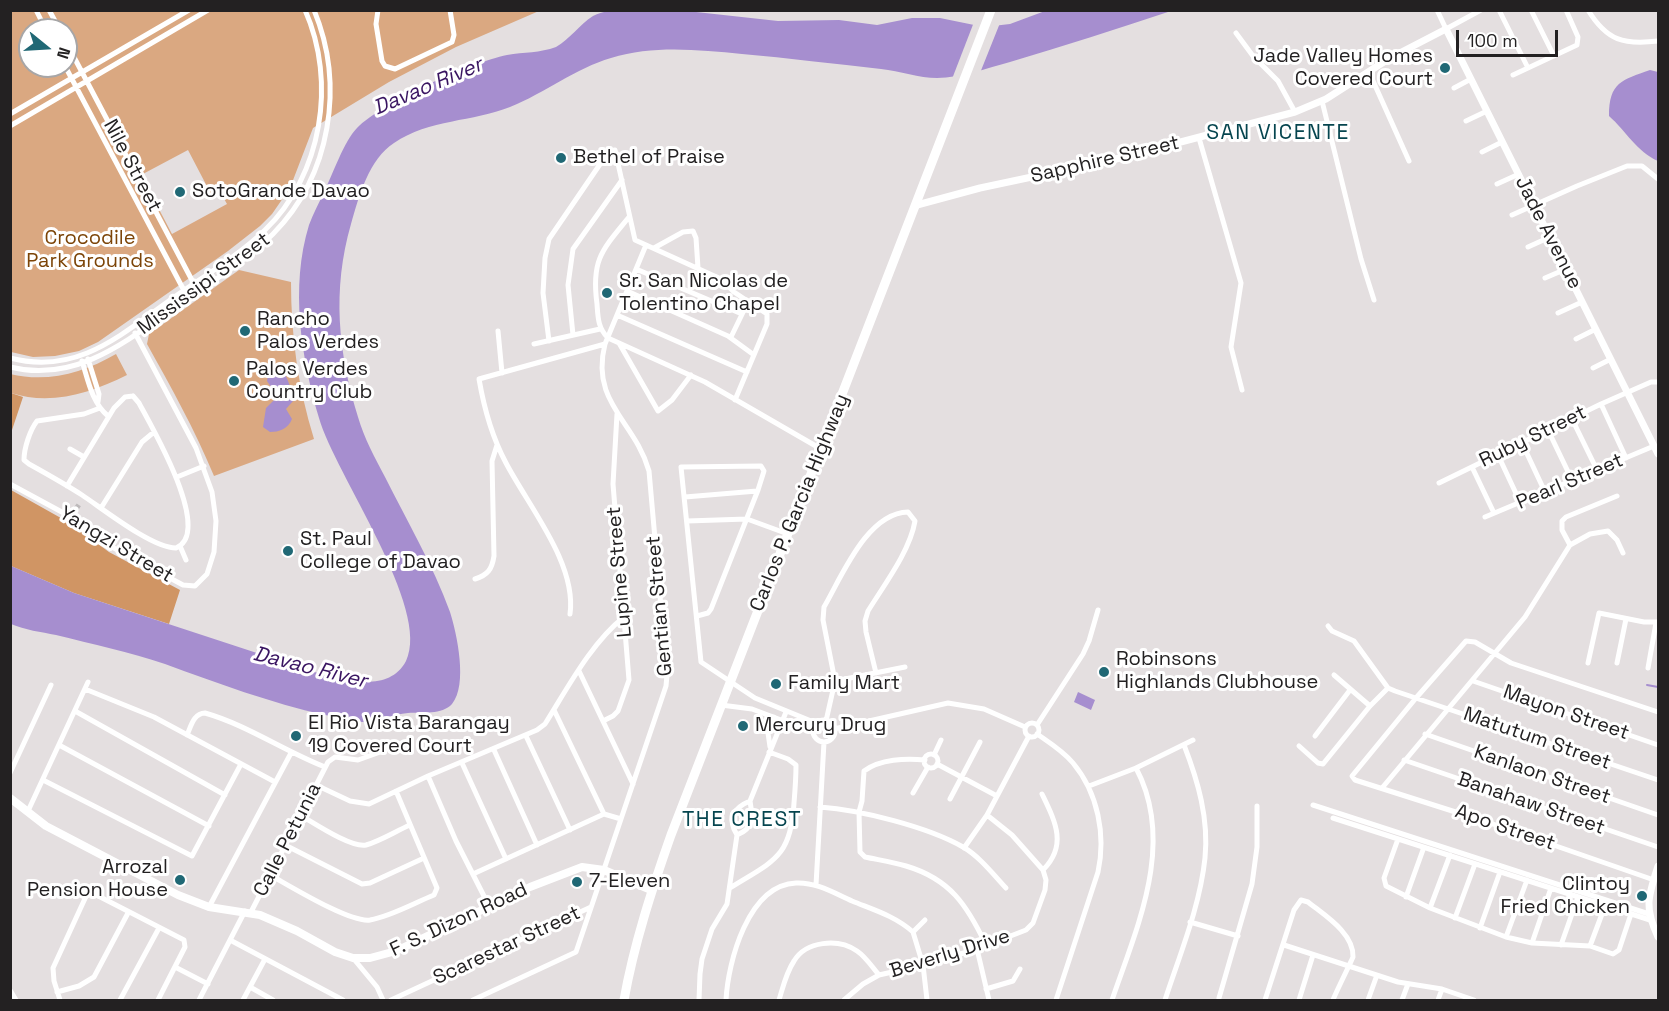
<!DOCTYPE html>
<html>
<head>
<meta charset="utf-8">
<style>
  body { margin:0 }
  #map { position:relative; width:1669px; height:1011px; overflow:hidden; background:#e4dfe0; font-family:"Space Grotesk",sans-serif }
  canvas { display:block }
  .frame { position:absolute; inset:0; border:12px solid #232122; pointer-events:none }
  .north { position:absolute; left:18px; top:18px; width:60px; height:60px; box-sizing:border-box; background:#fff; border:2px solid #a7a6a7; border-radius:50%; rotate:108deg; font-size:16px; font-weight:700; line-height:24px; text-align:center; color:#232122 }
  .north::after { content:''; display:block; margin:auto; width:21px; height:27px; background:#206875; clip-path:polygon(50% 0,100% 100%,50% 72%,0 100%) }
  .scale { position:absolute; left:1456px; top:30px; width:102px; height:27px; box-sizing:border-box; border:3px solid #232122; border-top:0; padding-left:8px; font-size:18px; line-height:21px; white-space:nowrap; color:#232122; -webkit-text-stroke:4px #fff; paint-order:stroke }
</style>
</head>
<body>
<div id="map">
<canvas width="1669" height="1011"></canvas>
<div class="frame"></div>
<div class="north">N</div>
<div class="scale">100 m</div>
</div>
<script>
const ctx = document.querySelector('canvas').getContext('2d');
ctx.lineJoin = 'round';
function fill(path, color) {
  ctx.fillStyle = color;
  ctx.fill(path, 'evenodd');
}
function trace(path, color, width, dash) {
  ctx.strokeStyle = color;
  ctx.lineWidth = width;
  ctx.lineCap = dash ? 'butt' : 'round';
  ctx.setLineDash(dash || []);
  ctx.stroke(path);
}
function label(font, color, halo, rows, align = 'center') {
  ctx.font = font + ' "Space Grotesk",sans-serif';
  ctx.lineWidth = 6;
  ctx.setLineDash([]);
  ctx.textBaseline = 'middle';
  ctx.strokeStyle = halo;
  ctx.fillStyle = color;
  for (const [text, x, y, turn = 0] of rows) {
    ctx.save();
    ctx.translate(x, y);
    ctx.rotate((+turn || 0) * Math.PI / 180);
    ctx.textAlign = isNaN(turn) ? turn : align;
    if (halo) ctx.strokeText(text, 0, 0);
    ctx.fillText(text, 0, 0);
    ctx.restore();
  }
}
fill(new Path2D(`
  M10 11H539L456 47 389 82 313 128 290 188 272 214 260 226 228 251 98 342 79 351 55 356 33 357 11 352ZM30 30H66V66H30ZM188 150 211 194 219 190 227 204 172 234 141 175Z
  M239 270 291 282C291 336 298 387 314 439L214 476C195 430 171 387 147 344L149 334Z
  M116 354 127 375C91 393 51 406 11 393L10 374C48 383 83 373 116 354Z`), '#daa881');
fill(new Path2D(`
  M11 393 23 397 11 433 10 393Z
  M11 490 68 522 109 552 180 590 169 624 74 593 11 566Z`), '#d09564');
fill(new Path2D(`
  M678 10 778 21 839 20 877 25 912 18H940L984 27 1010 24 1045 11H1171C1117 29 1064 46 1010 62 987 68 961 78 937 78 919 78 900 71 881 69 835 64 788 58 742 54 698 50 654 45 611 58 576 68 545 93 510 107 473 122 429 119 394 143 369 159 359 196 351 224 332 290 338 352 358 417 364 438 375 458 385 477 407 521 433 565 450 612 457 634 468 685 452 704 442 715 422 712 408 713 392 714 377 723 362 722 350 721 337 717 325 715 271 703 217 683 165 664 130 652 92 644 56 635 41 632 25 630 11 624V566L74 593 327 676C353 681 390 691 406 661 432 609 335 474 319 418 301 357 290 287 309 225 313 214 319 203 324 192 333 174 344 141 357 128 384 101 470 63 507 55 524 52 540 53 556 47 570 39 579 25 593 16 612 5 655 11 678 10Z
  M1650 70 1658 72V161C1637 152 1626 131 1609 116 1609 82 1622 80 1650 70Z
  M274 366C287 370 290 386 293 398V401L286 409 292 419C288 429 279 432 270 432L263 427 266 408 275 399 273 390 267 381 269 369Z
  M1078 692 1095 700 1091 710 1074 702Z`), '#a68ecf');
fill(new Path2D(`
  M974 22 1000 23 980 73 952 79Z`), '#e4dfe0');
trace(new Path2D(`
  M1647 685 1658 687`), '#a68ecf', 2);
trace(new Path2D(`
  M76 509 80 503`), '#bdb9ba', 5, [5, 2.5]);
trace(new Path2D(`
  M36 10 46 30
  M49 10 60 30
  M378 10 376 24 382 61 385 66 395 69 452 42 454 35 450 10
  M1437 10 1446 29 1481 10
  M1499 10 1528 68
  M1531 10 1554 56
  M1588 10C1607 41 1624 45 1658 41
  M1236 33 1253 56 1278 81 1295 112
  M66 42 194 284
  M65 66 188 298
  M1369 72 1409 161
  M1513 75 1577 45 1578 37 1566 10
  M1454 88 1471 79
  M1322 101 1361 259 1374 300
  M10 114 189 10
  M1466 121 1487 111
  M10 126 208 10
  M1199 138 1241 283 1231 347 1242 390
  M1482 152 1502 142
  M1497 184 1519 174
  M1512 215 1577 186 1627 166H1642L1658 179
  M629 217C602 250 591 260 597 304 598 318 598 328 608 338L705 382 821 449
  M1528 247 1550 237
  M654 248 683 232 693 231 696 238 698 268
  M636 269 742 314
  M1545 278 1566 269
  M627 291 728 336 754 355
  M1558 313 1582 302
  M617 315 747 372
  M498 331 502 373
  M573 335 568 285 573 249 622 180
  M731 337 748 302
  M1576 339 1596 329
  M549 341 543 293 545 258 549 239 609 151 615 150 635 240 721 279 734 292 767 314V324L735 400
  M619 343 658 411 672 400 691 375
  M534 344 600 329
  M10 358C75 375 117 338 166 303 199 279 236 258 265 230 322 175 337 82 305 10
  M88 359 99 394 98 402
  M82 361C88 380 92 403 108 416
  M10 367C73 383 123 344 171 310 205 286 244 263 273 234 331 175 345 85 314 10
  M1593 368 1611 359
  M1601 404 1626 458
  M100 408 84 414 37 421C30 430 24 448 24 460L29 464C47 474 65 484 82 495 103 509 152 548 176 548 214 532 151 426 139 403L133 396
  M1572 419 1597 470
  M1548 430 1572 480
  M1522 443 1545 492
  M70 449 84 457
  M1498 455 1520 502
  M1472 467 1494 513
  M177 477 204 466
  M1439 483 1601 404 1651 382H1658
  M10 484 71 517 112 547 183 585 195 586 207 574 214 552 216 521 212 492 196 448 135 333
  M67 486 114 408 125 397 133 396
  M685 497 757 491
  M101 508 142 442 154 432
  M71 517 76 509
  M1485 517 1654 446
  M687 521 747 519 788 534
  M1570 545 1562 530V521L1566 517 1617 496
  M180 546 186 560
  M475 579C488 575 492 569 494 556L492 461 497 445
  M570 614C577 564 529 507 506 463 492 437 484 408 479 379L605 344
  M697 616 708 613 711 609 758 490 764 471 761 466 681 467 701 662 755 698 816 723
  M1328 626 1332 631 1354 641 1388 688 1395 691 1658 780
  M1588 663 1599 613 1644 622H1658
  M1617 663 1626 619
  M1648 668 1656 623
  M579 671 633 784
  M1334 675 1370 706
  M835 681 905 667
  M1473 681 1658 745
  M85 689 154 717 275 782
  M721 705 752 709 813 732
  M554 710 604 814
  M75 711 225 795
  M813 731a11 11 0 1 1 22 0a11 11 0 1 1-22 0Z
  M603 721 613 716 618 711 629 680 613 484 617 414
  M826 721 835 681 823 620 824 607C842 576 867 513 908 512L915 521C910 551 884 585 868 611L865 621 866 632 876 673
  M1025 730a7 7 0 1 1 14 0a7 7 0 1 1-14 0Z
  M1037 725 1083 654 1089 641 1098 610
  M834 729 948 703 984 709 1025 727
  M1037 734C1050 743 1063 751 1073 763 1098 793 1106 835 1098 872L1056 1000
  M1425 734 1658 815
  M187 735C191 726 194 713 205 713 247 725 284 751 325 767
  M526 736 570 830
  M1315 736 1350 690
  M59 745 209 826
  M1299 746 1318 763 1323 764 1370 706 1388 688
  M770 747 768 733 774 717
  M494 750 537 845
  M924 761a7 7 0 1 1 14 0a7 7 0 1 1-14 0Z
  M934 755 941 740
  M925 760C906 758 880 759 864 771L862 801 859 812 860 852 865 857C879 860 893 862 906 866 950 879 967 905 986 945
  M1404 760 1658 847
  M462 763 506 859
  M937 764 997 796
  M10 773 51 685
  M428 776 456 841 489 906
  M43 780 192 856 241 764
  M316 785 350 801 369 804 428 776 537 730 545 724C567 689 591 643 624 617
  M1089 786 1136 768 1193 740
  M1382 788 1525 617 1570 545 1590 534 1608 531 1617 540 1623 553
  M913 793 928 767
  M1042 794C1055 821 1068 845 1043 870
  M950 799 980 742
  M1313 805 1649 914
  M820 807C861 810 928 827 963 847 979 856 993 874 1006 888
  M28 811 88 682
  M300 815C314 823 351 848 366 845 380 841 396 831 410 825
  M1333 818 1650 920
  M737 835C754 828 753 818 750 801L786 712
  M1398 839 1384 878 1386 886 1430 908 1506 937 1532 943 1590 946 1613 954 1619 950 1631 914
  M285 845 362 884 370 883 424 858
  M964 848 987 815 1029 736
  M473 874 604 814 621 819
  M270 875C290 886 350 923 370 920 392 916 414 903 434 895L437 888 396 791
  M1654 880 1487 822 1355 780 1352 776 1416 698 1466 641 1475 642 1511 663 1658 712
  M75 884 184 940 185 947 158 1000
  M816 885 824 742
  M730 888C773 861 791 858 794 803 795 791 796 778 796 765L788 759 769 752
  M1406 897 1424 847
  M209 907 291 753
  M1430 908 1450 855
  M251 912 328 762 335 757 358 760 383 751
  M1455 918 1475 864
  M1190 922 1238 936
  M1480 928 1500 872
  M913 932 925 920
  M1506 937 1527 880
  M230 940 343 1000
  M1532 943 1551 888
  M1284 945 1398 982 1442 989 1474 1000
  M1561 945 1578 897
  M1590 946 1605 906
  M977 949 989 1000
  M353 958 377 987 383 1000
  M175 967 208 984
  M250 987 273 1000
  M986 989 1013 981 1020 969
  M10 990 16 1000
  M57 992 79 986 94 977 128 913
  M1219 998 1252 884 1257 847V806
  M60 1000 54 981 53 968 88 892
  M120 1000 159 928
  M199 1000 245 911
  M243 1000 265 959
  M391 1000 591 907
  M473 1000 576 952 666 686 667 675 649 471C635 421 590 403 605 344L646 245
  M699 1000 700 974 702 959 712 929 727 904 737 835C727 819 733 808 750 801
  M726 1000C728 962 748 885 796 883 816 882 834 893 852 901 874 910 895 916 913 932L923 965 927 1000
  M779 1000C783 987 786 973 794 961 806 941 838 938 857 951 866 957 872 967 879 975
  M844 1000 863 984 879 975 923 965 977 949 1026 930 1033 923 1045 890 1046 880 1043 870 1012 835 987 815
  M1112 1000C1137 927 1176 843 1136 768
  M1165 1000C1180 954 1200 906 1205 858 1209 819 1198 781 1184 745
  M1265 1000 1294 910 1301 900 1308 902C1324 915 1354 933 1353 957 1352 960 1335 994 1333 1000
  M1299 1000 1313 955
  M1368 1000 1377 975
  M1402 1000 1408 984
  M1438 1000 1442 989`), '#fff', 5);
trace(new Path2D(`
  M917 205 980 188 1112 160 1295 112 1326 99 1390 58 1446 29 1658 454
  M1658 866C1648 897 1644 907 1658 937`), '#fff', 7);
trace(new Path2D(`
  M10 798 46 826 178 895 209 907 260 915 297 931 335 952 353 958H370L396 951 530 887 582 867 604 870 651 890`), '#fff', 8);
trace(new Path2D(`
  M624 1000C634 944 652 889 671 835L991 10`), '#fff', 9);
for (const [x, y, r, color] of [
  [1445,68,6,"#206875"],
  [561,158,6,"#206875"],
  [180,192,6,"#206875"],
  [607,293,6,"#206875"],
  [245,331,6,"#206875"],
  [234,381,6,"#206875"],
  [288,551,6,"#206875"],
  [1104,672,6,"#206875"],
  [776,684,6,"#206875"],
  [743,726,6,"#206875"],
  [296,736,6,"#206875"],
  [180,880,6,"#206875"],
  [577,882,6,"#206875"],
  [1642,896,6,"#206875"]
]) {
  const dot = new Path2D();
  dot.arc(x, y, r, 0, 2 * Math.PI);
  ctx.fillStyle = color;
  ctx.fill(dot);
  trace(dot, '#fff', 2);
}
label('20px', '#232122', '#fff', [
  ["Jade Valley Homes",1433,57,"right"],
  ["Covered Court",1433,80,"right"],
  ["Bethel of Praise",573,158],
  ["SotoGrande Davao",192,192],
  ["Sr. San Nicolas de",619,282],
  ["Tolentino Chapel",619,305],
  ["Rancho",257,320],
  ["Palos Verdes",257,343],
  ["Palos Verdes",246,370],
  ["Country Club",246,393],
  ["St. Paul",300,540],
  ["College of Davao",300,563],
  ["Robinsons",1116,660],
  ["Highlands Clubhouse",1116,683],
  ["Family Mart",788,684],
  ["El Rio Vista Barangay",308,724],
  ["19 Covered Court",308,747],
  ["Mercury Drug",755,726],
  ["Arrozal",168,868,"right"],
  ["Pension House",168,891,"right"],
  ["7-Eleven",589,882],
  ["Clintoy",1630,885,"right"],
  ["Fried Chicken",1630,908,"right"]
], 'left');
label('20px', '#232122', '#fff', [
  ["Sapphire Street",1105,160,-13],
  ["Nile Street",132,166,62],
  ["Jade Avenue",1548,233,63],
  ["Mississipi Street",204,284,-36],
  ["Ruby Street",1533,437,-26],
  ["Pearl Street",1570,482,-23],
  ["Carlos P. Garcia Highway",800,503,-68],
  ["Yangzi Street",116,545,31],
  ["Lupine Street",620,572,-95],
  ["Gentian Street",660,606,-95],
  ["Mayon Street",1566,713,19],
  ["Matutum Street",1537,739,19],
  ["Kanlaon Street",1542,775,19],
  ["Banahaw Street",1531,804,19],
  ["Apo Street",1505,828,19],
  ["Calle Petunia",288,840,-63],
  ["F. S. Dizon Road",459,920,-25],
  ["Scarestar Street",507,946,-25],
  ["Beverly Drive",950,954,-17]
]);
label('20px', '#7c4407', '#fff', [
  ["Crocodile",90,239],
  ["Park Grounds",90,262]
]);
label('italic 21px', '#391461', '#fff', [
  ["Davao River",428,87,-23],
  ["Davao River",310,668,14]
]);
ctx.letterSpacing = '1.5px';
label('21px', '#06454f', '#fff', [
  ["SAN VICENTE",1278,133],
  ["THE CREST",742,820]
]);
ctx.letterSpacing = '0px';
</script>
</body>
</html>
